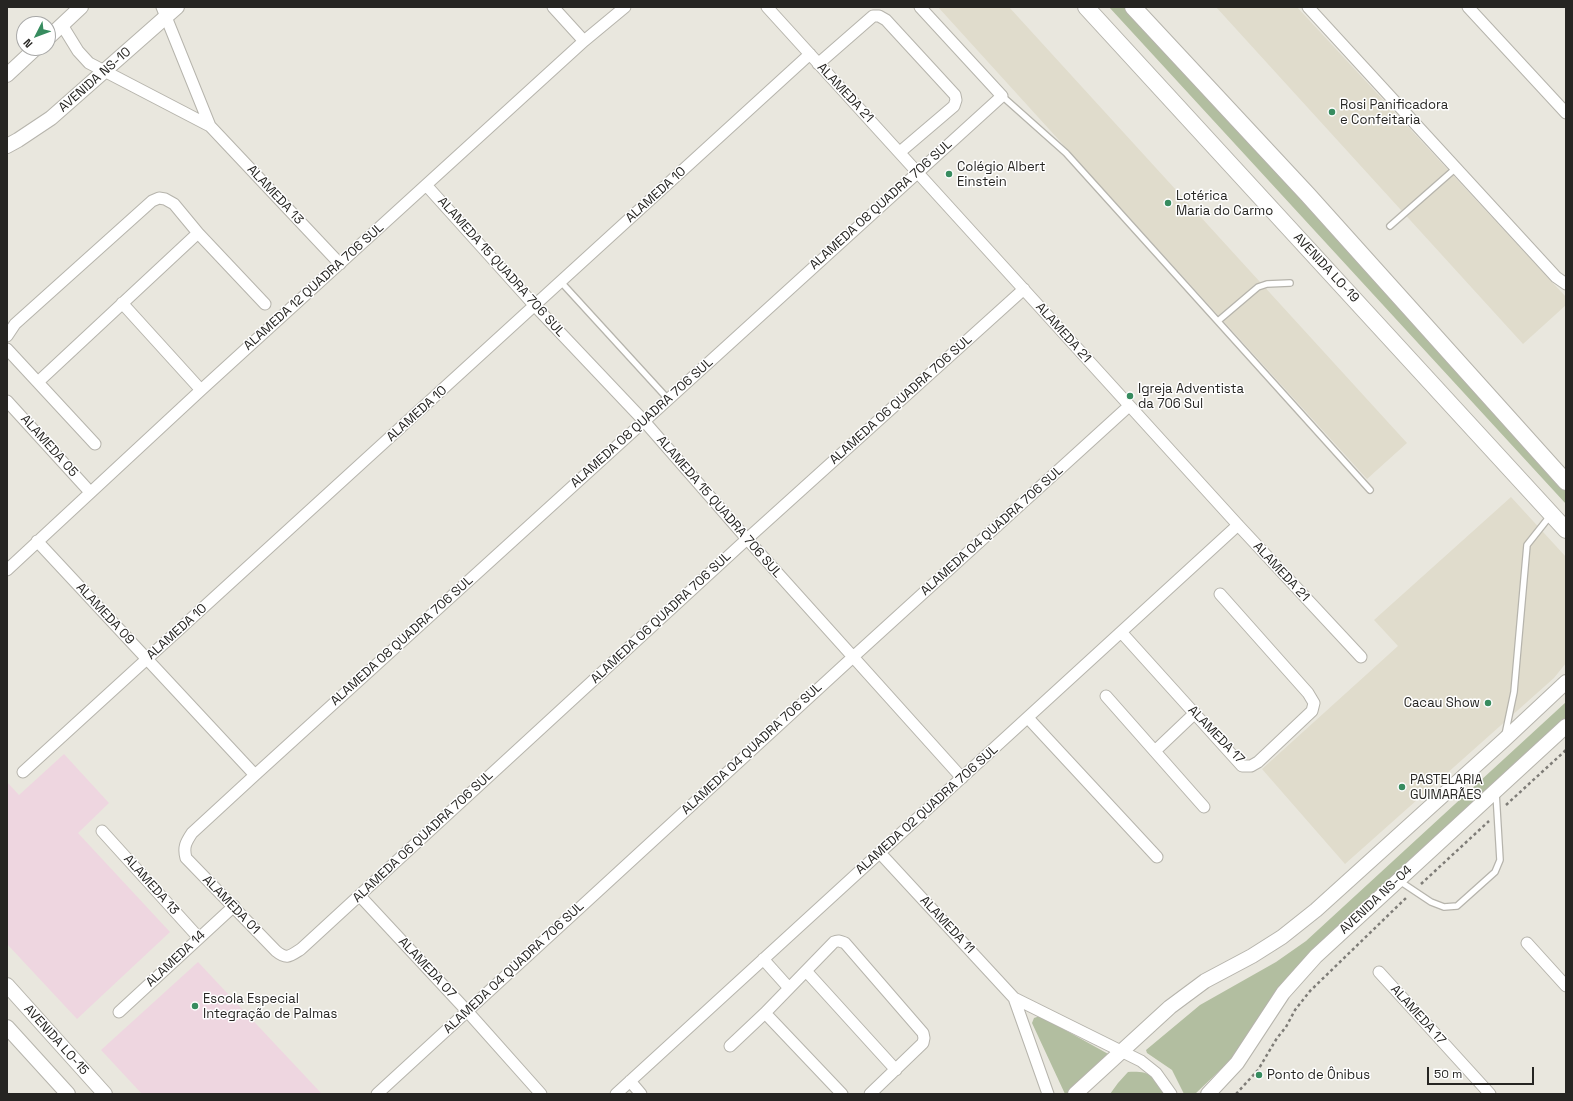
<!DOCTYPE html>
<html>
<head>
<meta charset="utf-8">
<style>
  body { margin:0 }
  #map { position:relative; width:1573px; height:1101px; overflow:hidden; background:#e9e7de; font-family:"Space Grotesk",sans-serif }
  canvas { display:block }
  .frame { position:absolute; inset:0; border:8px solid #262522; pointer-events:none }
  .north { position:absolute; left:16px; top:16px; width:40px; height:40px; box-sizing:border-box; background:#fff; border:1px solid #a8a8a7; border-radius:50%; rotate:228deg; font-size:11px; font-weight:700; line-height:16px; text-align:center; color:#262522 }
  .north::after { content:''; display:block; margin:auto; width:14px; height:18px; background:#378c5f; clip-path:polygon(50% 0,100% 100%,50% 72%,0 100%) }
  .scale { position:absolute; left:1427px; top:1067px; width:107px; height:18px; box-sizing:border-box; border:2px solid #262522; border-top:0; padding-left:5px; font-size:12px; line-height:14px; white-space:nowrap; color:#262522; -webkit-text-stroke:3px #fff; paint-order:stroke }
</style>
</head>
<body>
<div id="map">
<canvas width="1573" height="1101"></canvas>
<div class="frame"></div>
<div class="north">N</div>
<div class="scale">50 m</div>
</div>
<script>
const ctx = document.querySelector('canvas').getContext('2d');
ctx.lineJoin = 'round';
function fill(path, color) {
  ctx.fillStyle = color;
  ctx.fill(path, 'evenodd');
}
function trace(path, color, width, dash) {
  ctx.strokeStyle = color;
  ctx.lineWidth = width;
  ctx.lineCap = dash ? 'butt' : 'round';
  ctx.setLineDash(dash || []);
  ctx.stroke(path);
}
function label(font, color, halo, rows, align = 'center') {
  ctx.font = font + ' "Space Grotesk",sans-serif';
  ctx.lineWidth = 3;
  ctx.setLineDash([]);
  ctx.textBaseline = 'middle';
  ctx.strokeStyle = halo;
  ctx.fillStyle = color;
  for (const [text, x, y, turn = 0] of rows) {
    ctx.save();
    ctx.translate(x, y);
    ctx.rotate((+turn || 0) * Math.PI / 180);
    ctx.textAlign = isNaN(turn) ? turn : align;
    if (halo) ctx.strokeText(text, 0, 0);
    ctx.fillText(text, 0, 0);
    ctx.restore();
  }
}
fill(new Path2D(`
  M938 7H1009L1407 443 1367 479Z
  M1216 7H1297L1566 297V305L1523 344Z
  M1511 497 1566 557V663L1554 678 1345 864 1262 769 1398 646 1374 620Z`), '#e0dccc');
fill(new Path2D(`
  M64 754 109 803 78 833 170 932 77 1019 7 944V782L19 795Z
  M198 962 322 1094H142L101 1050Z`), '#eed6e0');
fill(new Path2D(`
  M1109 7H1126L1566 489V504Z
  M1566 702V719L1344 923 1239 1052 1195 1094H1184L1172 1070 1147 1053 1146 1050 1200 1005 1276 962 1306 941Z
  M1040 1016 1110 1055 1067 1094H1065L1032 1023 1034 1018Z
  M1128 1072C1150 1071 1154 1075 1165 1094H1110L1118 1083Z`), '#b2bea0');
const service = new Path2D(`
  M1002 96 1066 153 1370 490
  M1390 226 1456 168
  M561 282 668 399
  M1218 321 1258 287 1267 284 1290 283
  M1505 735 1514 692 1527 545 1550 516
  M1398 880 1431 902 1444 907 1457 906 1495 872 1500 860 1496 793`);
const minor = new Path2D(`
  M162 7 210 126
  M553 7 584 41
  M767 7 1238 525 1361 657
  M920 7 1002 96 255 775 192 833C186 842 183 847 186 858L276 951C287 960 290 956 301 949L747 539 1024 289
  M1308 7 1556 277 1566 284
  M1468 7 1566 113
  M62 25 78 51 89 63 210 126 340 264
  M818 64 873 16H879L886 20 955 95 956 100 954 106 900 152
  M426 185 535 306 644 421 747 539 962 778
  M122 303 201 390
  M7 336 15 324 152 201 159 198 165 199 174 204 198 233 265 304
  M7 349 95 444
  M38 382 198 233
  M7 401 90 492
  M37 541 255 775
  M7 570 201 390 584 41 625 7
  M1121 632 1242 766H1251L1258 762 1312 711 1314 703 1308 693 1220 594
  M1106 696 1204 807
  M1028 718 1157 857
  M1155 751 1195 713
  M23 772 810 54
  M102 831 199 938
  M880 853 1014 998 1141 1061 1156 1073 1171 1094
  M360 896 467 1011 541 1094
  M1527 943 1566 986
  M763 959 789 988
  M806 971 896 1070
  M1379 972 1490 1094
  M1014 998 1048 1094
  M119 1012 234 906
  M765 1013 842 1094
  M730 1046 765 1013 834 942C838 940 840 941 845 943L923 1033 924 1038 923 1043 870 1094
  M630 1081 641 1094
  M377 1094 853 657 1129 406
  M616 1094 1238 525`);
const tertiary = new Path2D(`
  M48 38 81 7
  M7 75 36 48
  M7 146 18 140 51 118 177 7
  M7 985 105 1094
  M7 1027 68 1094
  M1075 1094 1170 1007 1205 981 1252 956 1282 937 1316 910 1504 740 1566 682
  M1208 1094 1237 1063 1283 993 1316 956 1566 726`);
const secondary = new Path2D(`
  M1086 7 1566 530
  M1133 7 1308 195 1566 482`);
trace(service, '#b6b4ac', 8);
trace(minor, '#b6b4ac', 13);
trace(tertiary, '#b6b4ac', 16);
trace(secondary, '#b6b4ac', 18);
trace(new Path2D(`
  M1506 805 1566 750
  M1421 884 1489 821
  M1236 1094 1258 1070 1277 1038 1286 1027 1295 1010 1310 991 1407 897`), '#7e7c77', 2.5, [3, 3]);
trace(service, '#fff', 5.5);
trace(minor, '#fff', 11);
trace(tertiary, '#fff', 14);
trace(secondary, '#fff', 16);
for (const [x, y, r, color] of [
  [1332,112,4,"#378c5f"],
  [949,174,4,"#378c5f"],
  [1168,203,4,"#378c5f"],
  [1130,396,4,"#378c5f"],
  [1488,703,4,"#378c5f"],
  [1402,787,4,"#378c5f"],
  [195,1006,4,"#378c5f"],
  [1259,1075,4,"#378c5f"]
]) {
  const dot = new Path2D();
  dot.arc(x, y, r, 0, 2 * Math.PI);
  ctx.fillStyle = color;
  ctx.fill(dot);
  trace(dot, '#fff', 1.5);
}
label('13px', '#262522', '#fff', [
  ["AVENIDA NS-10",95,80,-41],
  ["ALAMEDA 21",845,93,47],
  ["ALAMEDA 13",275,195,47],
  ["ALAMEDA 10",656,195,-42],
  ["ALAMEDA 08 QUADRA 706 SUL",881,205,-42],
  ["ALAMEDA 15 QUADRA 706 SUL",501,267,48],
  ["AVENIDA LO-19",1326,268,47],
  ["ALAMEDA 12 QUADRA 706 SUL",314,287,-42],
  ["ALAMEDA 21",1063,333,48],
  ["ALAMEDA 06 QUADRA 706 SUL",901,400,-42],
  ["ALAMEDA 10",417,414,-42],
  ["ALAMEDA 08 QUADRA 706 SUL",642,423,-42],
  ["ALAMEDA 05",49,446,48],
  ["ALAMEDA 15 QUADRA 706 SUL",719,507,49],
  ["ALAMEDA 04 QUADRA 706 SUL",992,531,-42],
  ["ALAMEDA 21",1281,572,47],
  ["ALAMEDA 09",105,614,47],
  ["ALAMEDA 06 QUADRA 706 SUL",661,618,-43],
  ["ALAMEDA 10",177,632,-42],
  ["ALAMEDA 08 QUADRA 706 SUL",402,641,-42],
  ["ALAMEDA 17",1216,735,46],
  ["ALAMEDA 04 QUADRA 706 SUL",752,749,-43],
  ["ALAMEDA 02 QUADRA 706 SUL",927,810,-42],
  ["ALAMEDA 06 QUADRA 706 SUL",423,837,-43],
  ["ALAMEDA 13",151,885,48],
  ["AVENIDA NS-04",1376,900,-43],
  ["ALAMEDA 01",231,905,46],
  ["ALAMEDA 11",947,925,47],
  ["ALAMEDA 14",176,959,-43],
  ["ALAMEDA 07",427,968,47],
  ["ALAMEDA 04 QUADRA 706 SUL",514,968,-43],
  ["ALAMEDA 17",1418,1015,48],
  ["AVENIDA LO-15",56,1040,48]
]);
label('13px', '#262522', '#fff', [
  ["Rosi Panificadora",1340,105],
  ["e Confeitaria",1340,120],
  ["Colégio Albert",957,167],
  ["Einstein",957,182],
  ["Lotérica",1176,196],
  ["Maria do Carmo",1176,211],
  ["Igreja Adventista",1138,389],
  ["da 706 Sul",1138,404],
  ["Cacau Show",1480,703,"right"],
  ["PASTELARIA",1410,780],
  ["GUIMARÃES",1410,795],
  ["Escola Especial",203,999],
  ["Integração de Palmas",203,1014],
  ["Ponto de Ônibus",1267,1075]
], 'left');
</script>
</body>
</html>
